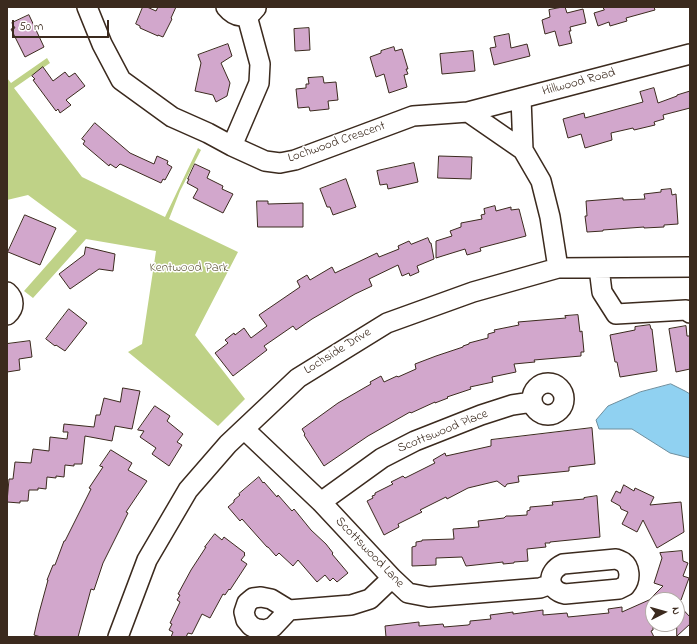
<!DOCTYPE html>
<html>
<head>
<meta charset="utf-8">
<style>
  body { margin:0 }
  #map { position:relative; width:697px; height:644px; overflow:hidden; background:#fff; font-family:"Indie Flower",sans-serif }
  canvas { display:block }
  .frame { position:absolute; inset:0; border:8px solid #3b2a1e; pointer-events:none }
  .north { position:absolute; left:645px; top:592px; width:40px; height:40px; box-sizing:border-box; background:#fff; border:1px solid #b1aaa5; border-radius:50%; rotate:84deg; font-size:11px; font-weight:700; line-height:16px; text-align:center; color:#3b2a1e }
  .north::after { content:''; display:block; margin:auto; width:14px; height:18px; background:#3b2a1e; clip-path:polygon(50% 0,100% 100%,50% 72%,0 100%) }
  .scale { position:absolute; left:12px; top:20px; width:97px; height:18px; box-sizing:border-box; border:2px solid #3b2a1e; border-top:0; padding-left:5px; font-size:12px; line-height:14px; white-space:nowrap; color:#3b2a1e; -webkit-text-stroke:3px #fff; paint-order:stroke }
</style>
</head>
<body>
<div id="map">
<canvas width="697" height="644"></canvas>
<div class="frame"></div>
<div class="north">N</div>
<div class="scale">50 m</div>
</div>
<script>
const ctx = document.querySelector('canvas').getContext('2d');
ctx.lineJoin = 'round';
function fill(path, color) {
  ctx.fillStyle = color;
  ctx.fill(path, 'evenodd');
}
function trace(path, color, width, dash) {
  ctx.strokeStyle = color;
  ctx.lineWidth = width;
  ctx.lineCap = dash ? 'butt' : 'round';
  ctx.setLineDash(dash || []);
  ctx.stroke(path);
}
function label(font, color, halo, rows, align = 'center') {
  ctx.font = font + ' "Indie Flower",sans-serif';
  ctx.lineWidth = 3;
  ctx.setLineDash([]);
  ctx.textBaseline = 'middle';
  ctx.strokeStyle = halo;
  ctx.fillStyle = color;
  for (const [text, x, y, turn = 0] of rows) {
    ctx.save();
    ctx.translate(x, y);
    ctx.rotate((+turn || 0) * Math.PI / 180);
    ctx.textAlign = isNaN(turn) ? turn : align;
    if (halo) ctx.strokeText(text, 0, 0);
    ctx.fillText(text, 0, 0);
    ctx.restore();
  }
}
fill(new Path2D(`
  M47 58 50 63 14 88 82 177 165 217 198 148 201 150 180 191 169 219 238 252 195 335 245 399 218 426 128 352 142 344 156 251 86 239 33 298 24 291 77 231 28 195 7 200V78L11 83Z`), '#bfd287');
const water = new Path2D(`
  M671 384 685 391 690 394V458L670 453 632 429H599L596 420 608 406 640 392Z`);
fill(water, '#90d1f1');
trace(water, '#6e8e9d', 1);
const building = new Path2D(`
  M143 7H147L156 11 158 7H176L171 18 172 19 163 37 158 35V36L140 28V26L136 24Z
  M563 7H565L567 13 583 9 586 23 570 27 571 31H569L572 43 559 46 555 31 545 34 542 20 550 17 549 10Z
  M603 7H654L655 10 626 18 627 21 610 26 609 22 598 26 594 13 604 10Z
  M29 15 44 47 25 57 11 29 15 28 12 23Z
  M309 28 310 50 295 51 294 29Z
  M509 34 511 48 527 44 530 56 494 65 490 48 496 47 494 37Z
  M228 44 232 56 221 63 230 83 227 96 216 102 213 95 195 91 201 63 198 55Z
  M394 47 395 51 402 49 408 69H406L408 74 404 75 407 87 389 93 384 74 376 77 370 57 381 53V51Z
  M473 51 475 71 442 74 440 54Z
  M43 67 53 81 65 72 69 77 75 73 85 86 66 100 71 105 60 113 58 109 56 111 33 80 35 79 32 76Z
  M323 77 324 83 336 82 338 100 328 101 329 109 310 111 309 107 298 108 296 89 306 88V84H309L308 78Z
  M654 88 658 103 677 96V95L690 91V108L663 115 664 119 654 122 655 125 634 130 633 128 611 133 612 140 585 148 581 134 568 138 563 119 584 113 585 118 643 102 640 92Z
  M95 123 130 153 154 164 157 156 168 161 167 164 172 167 165 180 163 179 161 183 120 164 116 168 110 164 109 166 83 144 85 141 82 139Z
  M439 156 472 157 471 179 438 178Z
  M414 163 418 182 388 189 387 184 380 185 377 171Z
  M195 164 210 171 207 178 223 186 222 189 233 194 223 213 193 198 198 189 187 183 189 179H188Z
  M346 179 356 207 333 215 330 207H327L320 189Z
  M671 189 672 195 676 194 678 224 664 225V227L644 228V227L603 230V231L587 232 585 216H587L586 201 623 198V200L645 199 644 194 661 192V190Z
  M257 201H268V204L303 203V227H258Z
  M495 206 496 211 511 207V210L519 209 526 236 480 248 481 251 467 255 465 249 436 258V241L452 236 450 231 461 227V223L482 219 481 215 485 214 484 209Z
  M25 215 56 228 40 265 8 252Z
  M428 238 430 243H431L434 259 417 266 419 272 410 276 409 273 402 276 398 265 369 279 372 286 355 294 312 319 296 330 293 326 264 346 267 350 233 376 215 353 228 343 225 340 234 333 235 335 244 328 251 338 267 326 259 315 300 287 297 281 307 275 310 280 332 267 335 273 377 253 379 257 399 249 398 246 409 241 411 244Z
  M86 247 115 254 113 271 99 269 70 289 59 274 84 255Z
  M69 309 87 323 65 351 56 345 55 346 46 339Z
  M578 315 580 332 582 331 584 352H581V356L534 360 535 362 514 364 516 372 492 377 493 382 470 387 471 389 447 397 448 398 435 403V402L411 413 410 412 368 436 324 466 304 435 305 434 302 429 338 403 364 388 371 384 370 382 381 376 384 382 397 376 398 377 416 369 415 364 436 356 463 347V346L469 344V343L488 338V334L495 332 494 330 519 325 518 322 566 318 565 316Z
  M650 325 651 329H652L657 371 620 377 617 362H615L610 335 635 330V327Z
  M686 326 687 336H690V369L676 372 669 329Z
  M30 341 32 357 19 359 20 370 7 372V344Z
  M123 388 140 391 132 429 115 426 112 441 85 436 82 464H74V466L65 465 64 477 56 476V478L47 477 46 489 38 488V490H29L28 501H20V503L7 502 9 479H13L15 462 31 463 33 449 49 451 50 437 67 439 68 432H63L64 424 94 427 96 415H100L104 398 120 402Z
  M155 406 170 416 167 421 183 434 177 442 182 445 169 466 152 454 156 448 140 437 144 431 138 430Z
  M592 428 595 464 569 467V471L518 476 519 482 507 484 505 487 497 481 468 488 447 499 446 497 420 510 422 512 398 524 399 527 384 535 367 501 373 498 372 496 375 495V493L393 484 391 482 403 476 405 478 435 463 433 460 445 453 446 456 491 446V440Z
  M111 450 132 463 128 470 147 481 126 512 128 513 103 563 94 590 91 589 78 637H41L34 635 39 613 48 580H47L53 565H55L64 541H65L91 489 89 488 103 467 100 466Z
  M259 477 263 483 264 482 277 497 278 495 292 511 294 509 311 530 326 544 333 553 332 554 348 573 337 582 333 578 330 581 325 575 317 582 298 560 293 566 279 553 276 556 268 547H267L242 519 240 521 228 507 234 502V500L240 495 239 494Z
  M624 485 634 491 635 488 654 497 650 505 681 502 684 532 657 548 643 520 637 532 622 524 628 512 621 509 620 506 611 501 616 491 620 493Z
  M597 496 600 537 550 542V543H545L546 547 527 549 528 561 514 562V563L503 564V562L466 566 462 557 436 558V565L412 566V547L416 546V542L422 541V540L454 539 453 529 479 527 478 521 504 518 506 516H512L527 515V511L530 510V507L553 505 552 502 584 499V498Z
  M215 534 222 540 224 537 245 553 244 554 245 555 241 560 247 564 230 590 229 589 225 595 223 594 210 618 202 614 192 634 188 633 186 637H171L173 632 169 630 172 624 170 623 180 602 177 600 180 595 178 594 191 570 206 547H205Z
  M682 551 683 561 688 563 683 576 689 578 681 600H653V630L651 631 654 637H386L385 626 419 622V626L443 624 444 627 468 625 470 624V621L491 619 490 615 513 612V614L543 610V615L567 613 568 617 609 613 608 609 622 607V612L649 600 663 586 654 583 662 558 660 553Z
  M677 603 690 617V624L677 636Z`);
fill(building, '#d2a7cc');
trace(building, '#3b2a1e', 1);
const minor = new Path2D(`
  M87 7 102 44 121 80 172 117 208 133 232 146 265 161 280 163 295 160 413 116 468 112 690 54
  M226 7C235 18 247 20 256 8
  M521 98 523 150
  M468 112 523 150 541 181 550 217 558 268
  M232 146 259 83 260 64 247 16
  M599 268 602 292 616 314 686 310 690 313
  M7 292C15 299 15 308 7 315
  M532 399a16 16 0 1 1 32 0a16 16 0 1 1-32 0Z
  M244 429 321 502 392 578 408 593 429 597 540 588 551 584
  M321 502 382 458 415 441 481 415 512 405 532 402
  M616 559C619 560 621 561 623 562 630 567 631 579 625 586 623 587 621 588 619 589L565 594C547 590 546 572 563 564Z
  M289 610 273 627 265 630 257 629 251 626 246 620 244 612 247 603 253 598 261 597 271 599 289 610 351 605 370 599 392 578
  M118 637 147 560 188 490 228 444 298 378 387 323 473 292 558 268 690 267`);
trace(minor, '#3b2a1e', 22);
trace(minor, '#fff', 19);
label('13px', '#3b2a1e', '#fff', [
  ["Hillwood Road",579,83,-15],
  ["Lochwood Crescent",337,143,-19],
  ["Lochside Drive",338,352,-32],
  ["Scottswood Place",443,432,-22],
  ["Scottswood Lane",369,553,46]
]);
label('13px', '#635c3e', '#fff', [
  ["Kentwood Park",189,269]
]);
</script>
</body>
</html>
